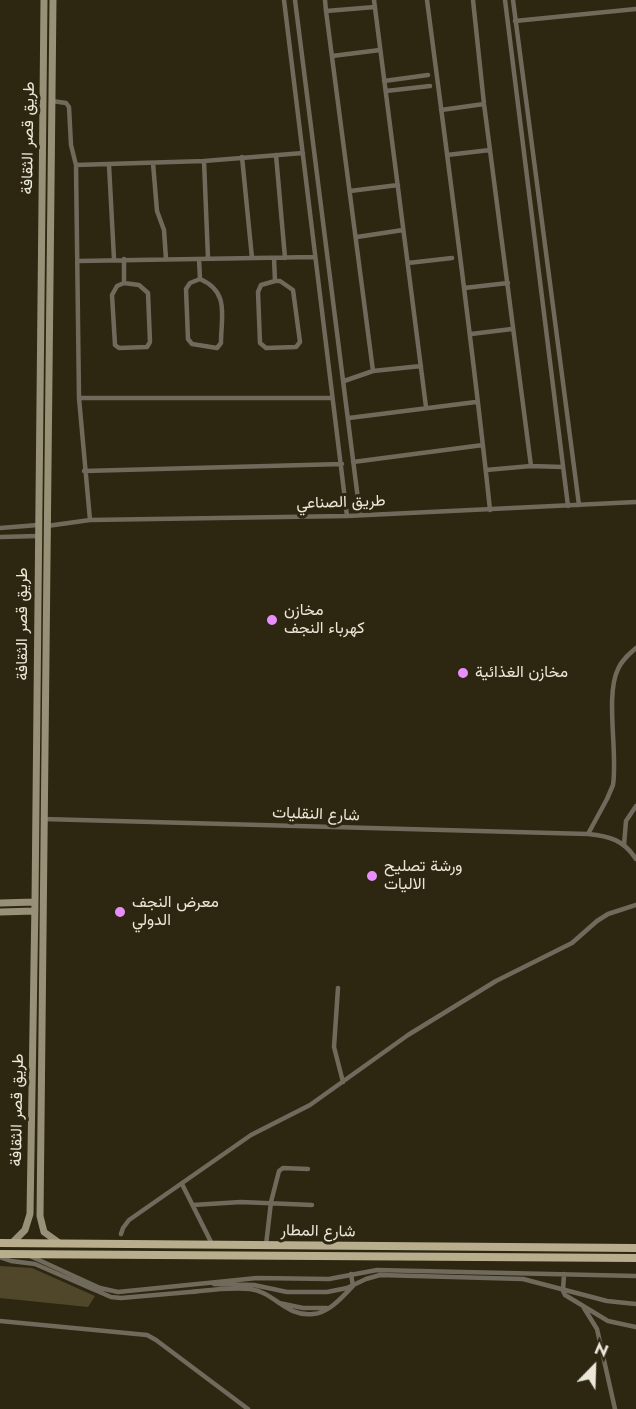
<!DOCTYPE html>
<html>
<head>
<meta charset="utf-8">
<style>
  body { margin:0 }
  #map { position:relative; width:636px; height:1409px; overflow:hidden; background:#2d2610; font-family:Jost,sans-serif }
  canvas { display:block }
  .north { position:absolute; left:564px; top:1337px; width:60px; height:60px; -webkit-text-stroke:4px #2d2610; paint-order:stroke; rotate:23deg; font-size:16px; font-weight:700; line-height:24px; text-align:center; color:#ebe7d9 }
  .north::after { content:''; display:block; margin:auto; width:21px; height:27px; background:#ebe7d9; clip-path:polygon(50% 0,100% 100%,50% 72%,0 100%) }
</style>
</head>
<body>
<div id="map">
<canvas width="636" height="1409"></canvas>
<div class="north">N</div>
</div>
<script>
const ctx = document.querySelector('canvas').getContext('2d');
ctx.lineJoin = 'round';
function fill(path, color) {
  ctx.fillStyle = color;
  ctx.fill(path, 'evenodd');
}
function trace(path, color, width, dash) {
  ctx.strokeStyle = color;
  ctx.lineWidth = width;
  ctx.lineCap = dash ? 'butt' : 'round';
  ctx.setLineDash(dash || []);
  ctx.stroke(path);
}
function label(font, color, halo, rows, align = 'center') {
  ctx.font = font + ' Jost,Vazirmatn,sans-serif';
  ctx.lineWidth = 6;
  ctx.setLineDash([]);
  ctx.textBaseline = 'middle';
  ctx.strokeStyle = halo;
  ctx.fillStyle = color;
  for (const [text, x, y, turn = 0] of rows) {
    ctx.save();
    ctx.translate(x, y);
    ctx.rotate((+turn || 0) * Math.PI / 180);
    ctx.textAlign = isNaN(turn) ? turn : align;
    if (halo) ctx.strokeText(text, 0, 0);
    ctx.fillText(text, 0, 0);
    ctx.restore();
  }
}
fill(new Path2D(`
  M0 1266 32 1268 95 1296 88 1307 0 1298Z`), '#50472b');
trace(new Path2D(`
  M284 0 347 516
  M295 0 360 515
  M325 0 326 11 375 7
  M374 0 426 407
  M427 0C449 170 472 339 490 510
  M473 0 484 104 531 466
  M505 0 568 506
  M513 0 579 505
  M326 11 373 371
  M515 21 636 9
  M332 56 380 50
  M384 81 428 75
  M386 91 430 86
  M52 101 66 103 69 107 71 145 76 165 79 398 90 520
  M441 110 484 104
  M276 155 285 258
  M447 155 490 150
  M242 157 252 258
  M153 163 157 211 164 230 166 259
  M76 165 204 161
  M109 165 114 259
  M350 191 398 185
  M357 237 403 230
  M208 258 204 161 303 153
  M274 258 275 281 261 285 258 292 260 343 266 348 296 347 300 342 293 290 280 281H275
  M124 259V283L117 286 112 295 115 345 119 348 147 347 150 342 148 293 139 285 124 283
  M199 259 200 279
  M78 261 315 257
  M408 263 452 258
  M200 279C230 292 221 316 221 343L217 348 192 344 188 339 186 289 190 283Z
  M464 288 508 283
  M471 334 512 329
  M344 381 373 371 421 366
  M79 398H332
  M349 418 476 402
  M353 462 483 445
  M486 470 531 466 563 467
  M84 471 342 464
  M47 526 90 520 347 516 636 502
  M0 528 38 525
  M0 537 38 536
  M43 819 588 834C609 836 624 840 636 859
  M588 834 607 799 613 785C618 753 605 696 618 669 622 660 629 654 636 648
  M624 845 626 821 636 806
  M338 988 334 1047 343 1082
  M182 1184 212 1244
  M193 1205 241 1202 312 1205
  M121 1234 123 1228 129 1220 251 1135 310 1105 408 1035 496 981 572 943 597 921 608 914 636 905
  M266 1245 271 1202 279 1171 283 1168 308 1169
  M30 1256 100 1288 118 1292 257 1278 329 1279 377 1270 636 1276
  M0 1257 11 1261 35 1264 111 1297 121 1298C144 1296 167 1294 190 1292 210 1290 230 1287 250 1289 275 1292 285 1317 313 1314 329 1313 342 1297 353 1286L351 1274
  M564 1274 563 1291 565 1295 608 1321 636 1327
  M214 1284 254 1285 287 1292H327L347 1288 366 1279 380 1275 523 1279 607 1301 636 1304
  M279 1303 303 1308H327
  M584 1308 597 1329 615 1409
  M0 1321 147 1335 156 1340 248 1409`), '#6f6a5b', 4.5);
trace(new Path2D(`
  M53 0 40 1216 44 1232 58 1242
  M0 903 35 902
  M0 912 35 911
  M12 1243 25 1230 30 1214 35 902 44 0`), '#989178', 7);
trace(new Path2D(`
  M0 1243 636 1248
  M0 1254 636 1258`), '#b8ae8e', 8);
for (const [x, y, r, color] of [
  [272,620,6,"#e88eff"],
  [463,673,6,"#e88eff"],
  [372,876,6,"#e88eff"],
  [120,912,6,"#e88eff"]
]) {
  const dot = new Path2D();
  dot.arc(x, y, r, 0, 2 * Math.PI);
  ctx.fillStyle = color;
  ctx.fill(dot);
  trace(dot, '#2d2610', 2);
}
label('16px', '#ebe7d9', '#2d2610', [
  ["طريق قصر الثقافة",29,138,-89],
  ["طريق الصناعي",341,503,-2],
  ["طريق قصر الثقافة",23,624,-90],
  ["شارع النقليات",316,815,2],
  ["طريق قصر الثقافة",18,1110,-89],
  ["شارع المطار",318,1232,1]
]);
label('16px', '#ebe7d9', '#2d2610', [
  ["مخازن",284,611],
  ["كهرباء النجف",284,629],
  ["مخازن الغذائية",475,673],
  ["ورشة تصليح",384,867],
  ["الاليات",384,885],
  ["معرض النجف",132,903],
  ["الدولي",132,921]
], 'left');
</script>
</body>
</html>
